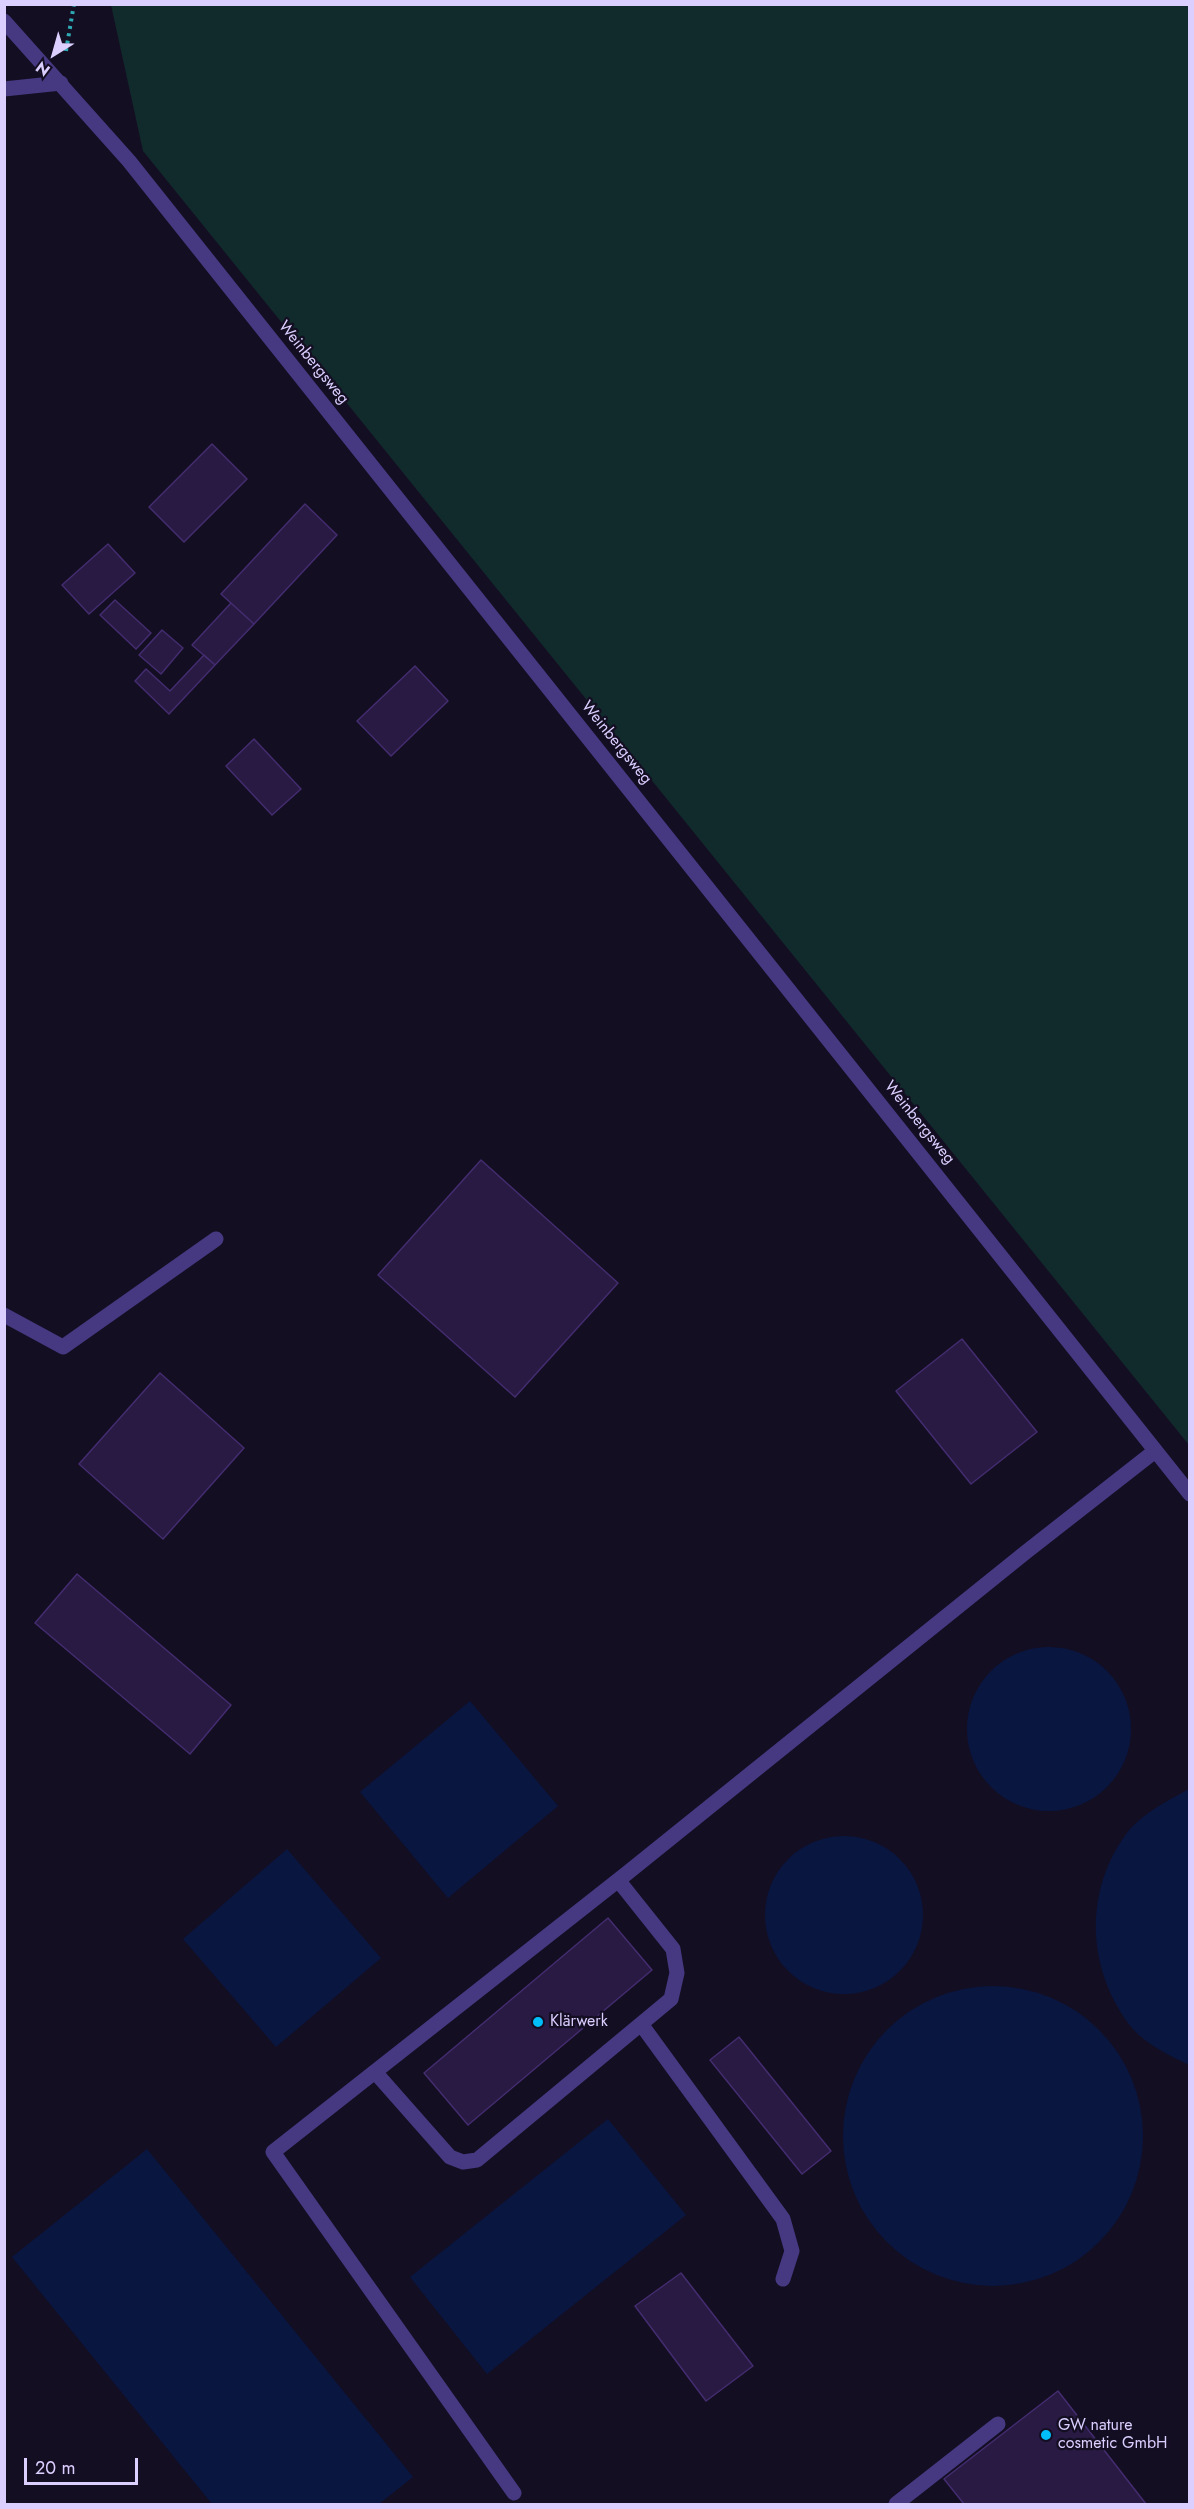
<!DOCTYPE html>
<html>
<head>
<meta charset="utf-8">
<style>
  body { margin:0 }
  #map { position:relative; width:1194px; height:2509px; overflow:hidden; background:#140e23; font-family:Jost,sans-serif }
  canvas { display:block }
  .frame { position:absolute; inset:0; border:6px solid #dbcfff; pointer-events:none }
  .north { position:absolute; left:24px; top:24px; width:60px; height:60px; -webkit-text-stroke:4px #140e23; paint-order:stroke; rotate:217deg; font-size:16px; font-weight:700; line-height:24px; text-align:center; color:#dbcfff }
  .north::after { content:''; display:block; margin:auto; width:21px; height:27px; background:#dbcfff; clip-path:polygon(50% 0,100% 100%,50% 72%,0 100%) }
  .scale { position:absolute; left:24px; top:2458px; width:114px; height:27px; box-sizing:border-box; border:3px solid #dbcfff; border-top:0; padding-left:8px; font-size:18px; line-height:21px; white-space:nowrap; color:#dbcfff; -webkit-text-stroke:4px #140e23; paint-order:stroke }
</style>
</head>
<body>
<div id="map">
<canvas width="1194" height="2509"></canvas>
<div class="frame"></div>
<div class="north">N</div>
<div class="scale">20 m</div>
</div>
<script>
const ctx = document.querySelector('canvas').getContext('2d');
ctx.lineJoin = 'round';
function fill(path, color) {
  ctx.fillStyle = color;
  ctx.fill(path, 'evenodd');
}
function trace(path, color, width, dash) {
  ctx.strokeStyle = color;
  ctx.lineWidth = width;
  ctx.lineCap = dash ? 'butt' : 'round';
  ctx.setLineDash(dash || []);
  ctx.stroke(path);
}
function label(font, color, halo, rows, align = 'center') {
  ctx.font = font + ' Jost,sans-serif';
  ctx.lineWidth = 4.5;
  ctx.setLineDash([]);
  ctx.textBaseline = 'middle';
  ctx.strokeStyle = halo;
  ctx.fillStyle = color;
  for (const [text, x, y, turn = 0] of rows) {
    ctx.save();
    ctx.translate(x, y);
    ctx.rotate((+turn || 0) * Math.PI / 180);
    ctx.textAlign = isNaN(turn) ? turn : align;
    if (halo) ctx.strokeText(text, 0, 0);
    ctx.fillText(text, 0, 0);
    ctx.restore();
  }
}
fill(new Path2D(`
  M111 5H1189V1445L143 151Z`), '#112a2c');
fill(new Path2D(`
  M967 1729a82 82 0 1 1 164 0a82 82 0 1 1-164 0Z
  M470 1701 558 1806 448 1898 360 1792Z
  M1189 1789V2065C1169 2055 1147 2045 1132 2028 1088 1972 1083 1896 1124 1837 1140 1814 1166 1802 1189 1789Z
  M765 1915a79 79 0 1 1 158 0a79 79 0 1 1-158 0Z
  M287 1849 381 1958 276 2047 183 1939Z
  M843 2136a150 150 0 1 1 300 0a150 150 0 1 1-300 0Z
  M608 2119 686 2215 487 2374 410 2277Z
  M147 2149 413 2477 379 2504H212L12 2257Z`), '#091640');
const building = new Path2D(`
  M212 444 247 479 184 542 149 507Z
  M305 504 337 535 254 624 221 594Z
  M108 544 135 573 89 614 62 585Z
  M115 600 151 633 136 649 100 615Z
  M231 603 254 624 215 665 192 645Z
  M162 630 183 648 161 674 139 655Z
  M204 655 215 665 169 714 135 681 146 669 170 691Z
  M415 666 448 701 391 756 357 721Z
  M254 739 301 789 272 815 226 766Z
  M481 1160 618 1283 515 1397 378 1275Z
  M962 1339 1037 1432 971 1484 896 1391Z
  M160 1373 244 1448 163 1539 79 1464Z
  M77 1574 231 1705 190 1754 35 1623Z
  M608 1918 652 1970 468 2125 424 2073Z
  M739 2037 831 2151 802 2174 710 2060Z
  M681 2273 753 2366 706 2401 635 2306Z
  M1058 2391 1146 2504H964L944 2479Z`);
fill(building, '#281a43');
trace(building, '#432c6f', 1.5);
trace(new Path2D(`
  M66 51 74 4`), '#2eaab4', 4, [3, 4.5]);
trace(new Path2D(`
  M4 89 61 83
  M4 1315 63 1347 216 1239
  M641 2024 783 2219 792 2251 783 2279
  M375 2072 450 2157 463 2162 477 2160 671 1999 677 1973 673 1949 618 1880
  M514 2493 273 2152 626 1874 1026 1552 1155 1451
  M896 2504 998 2424`), '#463982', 15);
trace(new Path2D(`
  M4 21 129 161 1190 1494`), '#463982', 15);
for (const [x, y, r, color] of [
  [538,2022,6,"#00befa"],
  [1046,2435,6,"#00befa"]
]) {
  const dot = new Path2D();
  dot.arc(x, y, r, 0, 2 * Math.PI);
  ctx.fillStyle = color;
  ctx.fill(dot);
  trace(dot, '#140e23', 2);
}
label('16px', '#dbcfff', '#140e23', [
  ["Weinbergsweg",313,363,51],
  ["Weinbergsweg",616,743,51],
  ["Weinbergsweg",919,1123,51]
]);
label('16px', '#dbcfff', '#140e23', [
  ["Klärwerk",550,2022],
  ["GW nature",1058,2426],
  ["cosmetic GmbH",1058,2444]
], 'left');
</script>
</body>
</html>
